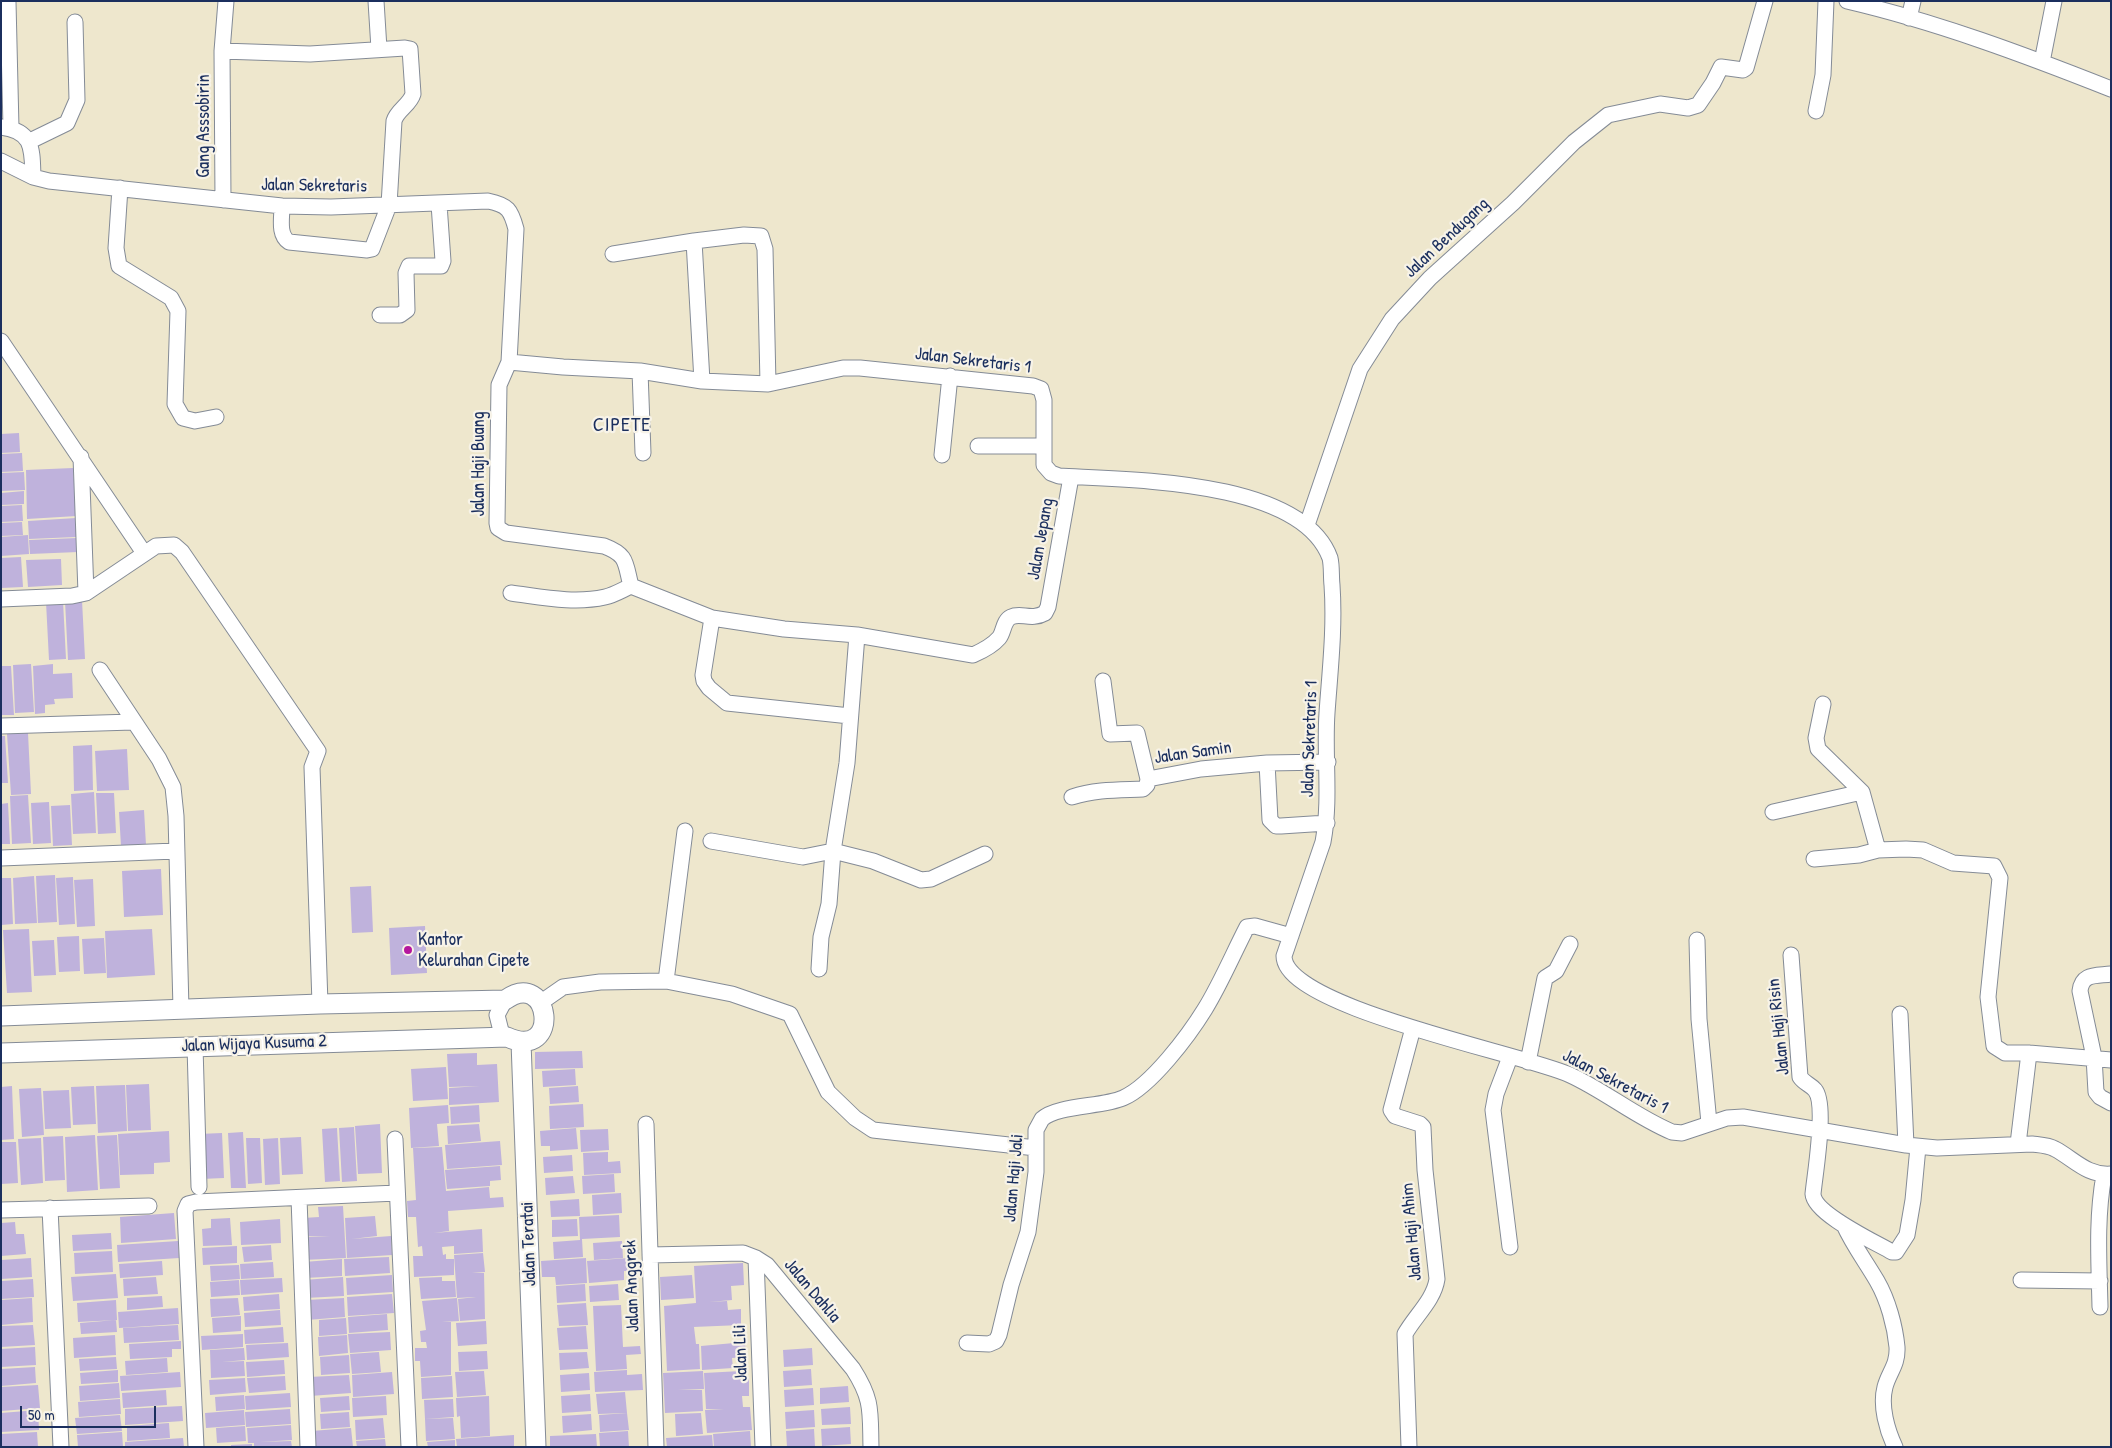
<!DOCTYPE html>
<html>
<head>
<meta charset="utf-8">
<style>
  body { margin:0 }
  #map { position:relative; width:2112px; height:1448px; overflow:hidden; background:#eee7cd; font-family:"Patrick Hand",sans-serif }
  canvas { display:block }
  .frame { position:absolute; inset:0; border:2px solid #1b2f5e; pointer-events:none }
  .scale { position:absolute; left:20px; top:1406px; width:136px; height:22px; box-sizing:border-box; border:2px solid #1b2f5e; border-top:0; padding-left:6px; font-size:15px; line-height:18px; white-space:nowrap; color:#1b2f5e; -webkit-text-stroke:4px #f7f3e8; paint-order:stroke }
</style>
</head>
<body>
<div id="map">
<canvas width="2112" height="1448"></canvas>
<div class="frame"></div>
<div class="scale">50 m</div>
</div>
<script>
const ctx = document.querySelector('canvas').getContext('2d');
ctx.lineJoin = 'round';
function fill(path, color) {
  ctx.fillStyle = color;
  ctx.fill(path, 'evenodd');
}
function trace(path, color, width, dash) {
  ctx.strokeStyle = color;
  ctx.lineWidth = width;
  ctx.lineCap = dash ? 'butt' : 'round';
  ctx.setLineDash(dash || []);
  ctx.stroke(path);
}
function label(font, color, halo, rows, align = 'center') {
  ctx.font = font + ' "Patrick Hand",sans-serif';
  ctx.lineWidth = 4.5;
  ctx.setLineDash([]);
  ctx.textBaseline = 'middle';
  ctx.strokeStyle = halo;
  ctx.fillStyle = color;
  for (const [text, x, y, turn = 0] of rows) {
    ctx.save();
    ctx.translate(x, y);
    ctx.rotate((+turn || 0) * Math.PI / 180);
    ctx.textAlign = isNaN(turn) ? turn : align;
    if (halo) ctx.strokeText(text, 0, 0);
    ctx.fillText(text, 0, 0);
    ctx.restore();
  }
}
fill(new Path2D(`
  M19 433 20 452 1 453V434Z
  M22 453 23 471 1 472V454Z
  M73 468 77 516 27 519 26 470Z
  M24 472 25 490 1 491V473Z
  M24 491V504L1 505V493Z
  M22 505 23 521 1 522V506Z
  M76 518V537L29 539 28 521Z
  M22 522 23 535 1 536V523Z
  M28 535 29 554 1 556V537Z
  M77 538 78 552 30 554 29 540Z
  M21 557 23 587 1 588V558Z
  M61 559 62 585 28 587 26 560Z
  M82 600 85 659 68 660 65 601Z
  M63 601 66 659 49 660 46 602Z
  M31 664 34 712 15 713 13 665Z
  M53 664V674L72 673 73 698 54 699 55 704 45 705V713L35 714 33 666Z
  M1 666H11L14 715H1Z
  M28 733 31 794 11 795 7 734Z
  M1 736H5L8 783H1Z
  M92 745 93 790 74 791 73 746Z
  M127 749 129 790 97 791 95 751Z
  M94 792 96 833 73 834 71 794Z
  M96 793H114L116 833 98 834Z
  M28 795 31 843 12 844 10 796Z
  M49 802 51 843 33 844 31 803Z
  M8 803 10 844H1V804Z
  M70 805 72 845 53 846 51 806Z
  M144 810 146 845 121 846 119 812Z
  M161 869 163 915 124 917 122 871Z
  M55 875 57 922 38 923 36 876Z
  M34 876 37 923 15 924 13 878Z
  M73 877 75 924 59 925 56 878Z
  M1 878H11L13 924 1 925Z
  M93 879 95 926 77 927 74 880Z
  M371 886 373 932 352 933 350 887Z
  M425 926 427 973 391 975 389 928Z
  M29 929 32 992 7 993 3 930Z
  M152 929 155 975 107 978 105 931Z
  M79 936 80 971 59 972 57 937Z
  M104 938 106 973 84 974 82 939Z
  M54 940 56 975 34 976 32 941Z
  M582 1051 583 1068 535 1069V1052Z
  M477 1053V1065L497 1064 499 1102 449 1105V1088L480 1086 449 1087 447 1054Z
  M446 1067 448 1099 413 1101 411 1069Z
  M575 1069 576 1085 543 1087 542 1071Z
  M149 1084 151 1130 128 1131 126 1085Z
  M125 1085 127 1131 98 1133 96 1086Z
  M12 1086 14 1139 1 1140V1087Z
  M94 1086 96 1124 73 1125 71 1087Z
  M578 1086 579 1102 550 1104 549 1088Z
  M41 1088 44 1135 22 1137 19 1089Z
  M69 1090 71 1128 45 1129 43 1091Z
  M583 1104 584 1127 550 1129 549 1106Z
  M448 1105 449 1123 437 1124 439 1146 411 1148 409 1108Z
  M479 1105 480 1122 451 1124 450 1107Z
  M380 1124 382 1173 358 1174 355 1126Z
  M479 1124 481 1141 448 1144 447 1126Z
  M354 1127 357 1181 342 1182 339 1128Z
  M337 1128 340 1181 325 1182 322 1129Z
  M576 1128 578 1149 550 1151V1146H541L540 1131Z
  M608 1129 609 1150 581 1152 580 1130Z
  M169 1131 170 1162 154 1163V1174L120 1175 118 1134Z
  M243 1132 246 1188H231L228 1133Z
  M222 1133 224 1178 201 1179 199 1134Z
  M95 1135 98 1190 67 1192 65 1137Z
  M117 1135 120 1188 100 1189 97 1136Z
  M63 1136 65 1180 45 1181 43 1137Z
  M301 1137 303 1174 282 1175 280 1138Z
  M41 1138 43 1183 21 1185 18 1139Z
  M246 1138H260L262 1183 248 1184Z
  M278 1138 280 1184 265 1185 263 1139Z
  M500 1141 502 1165 447 1169 445 1145Z
  M1 1142H16L18 1183 1 1184Z
  M442 1147 446 1191 489 1187 490 1198 503 1197 504 1207 448 1211 449 1231 434 1233 482 1229 483 1252 454 1254V1246L442 1247 443 1255 446 1254V1259H454V1275L414 1277 413 1256H423L422 1246 418 1247 416 1217H408L407 1201 416 1200 413 1148Z
  M608 1152V1162L620 1161 621 1173 584 1175 583 1153Z
  M572 1155 573 1171 544 1173 543 1157Z
  M500 1166 501 1180 490 1181V1186L447 1189 445 1170Z
  M614 1174 615 1192 583 1194 582 1176Z
  M573 1176 575 1193 546 1195 545 1178Z
  M621 1193 622 1213 593 1215 592 1195Z
  M579 1199 580 1216 551 1217 550 1201Z
  M343 1206 346 1258 303 1260 302 1237 330 1236H303V1218L319 1217 318 1207Z
  M174 1213 176 1239 121 1243 120 1217Z
  M619 1215 620 1237 582 1239 583 1257 554 1259 553 1242 580 1240 579 1217Z
  M375 1216 377 1236 352 1239 391 1236 392 1255 347 1258 345 1218Z
  M230 1218 232 1245 203 1246 202 1229 211 1228V1219Z
  M280 1219 281 1243 241 1245 240 1222Z
  M577 1219 578 1236 552 1237V1220Z
  M15 1222 16 1234H24L26 1254 1 1256V1223Z
  M111 1233 112 1249 73 1251 72 1235Z
  M178 1241 179 1258 118 1262 117 1245Z
  M622 1241 623 1258 594 1260 593 1243Z
  M271 1245 272 1260 244 1262 242 1247Z
  M237 1246V1263L203 1265 202 1248Z
  M112 1251 113 1272 75 1274 74 1253Z
  M483 1253 485 1272 472 1273H484L485 1319 460 1321 458 1299 476 1297 457 1298 454 1255Z
  M389 1257 390 1273 345 1276 344 1259Z
  M31 1258 32 1277 1 1279V1260Z
  M586 1258 587 1283 556 1285 555 1277H542L541 1261Z
  M629 1258 631 1271H624V1280L589 1283 587 1261Z
  M342 1259V1276L305 1278 304 1262Z
  M162 1261 163 1275 120 1278 119 1264Z
  M273 1262 274 1277 241 1279 240 1264Z
  M743 1263 744 1285 731 1286 732 1300 709 1302 727 1301 728 1310 741 1309V1325L669 1328 694 1327 696 1344H699L700 1369 667 1371 664 1306 696 1303 694 1266Z
  M239 1265 240 1279 211 1281 210 1266Z
  M116 1274 118 1298 73 1301 71 1277Z
  M392 1275 393 1292 347 1295 346 1278Z
  M692 1275 694 1298 661 1300 660 1277Z
  M156 1277 158 1294 124 1296 123 1279Z
  M343 1277 344 1296 305 1298 304 1280Z
  M442 1277V1281H455L456 1297 421 1299 419 1278Z
  M282 1278 283 1292 241 1295 240 1280Z
  M33 1279 34 1297 1 1299V1281Z
  M239 1280 240 1295 211 1297 210 1282Z
  M585 1284 586 1301 557 1303 556 1286Z
  M618 1284 619 1300 590 1302 589 1286Z
  M279 1294 280 1309 244 1311 243 1297Z
  M392 1294 394 1313 348 1316 347 1297Z
  M162 1296 163 1307 127 1310V1298Z
  M32 1298 33 1322 1 1325V1300Z
  M238 1298 240 1315 211 1317 210 1299Z
  M344 1298 345 1317 307 1320 306 1300Z
  M457 1298 459 1321 442 1322H451V1375L421 1377 420 1361H415V1348H427L426 1342H421L420 1331 426 1330 422 1301Z
  M116 1300 117 1320 78 1322 77 1303Z
  M586 1303 588 1325 559 1326 557 1305Z
  M621 1305 623 1347 640 1346 641 1354 626 1355 627 1369 596 1371 593 1306Z
  M178 1308 179 1324 119 1328 118 1312Z
  M280 1310 281 1325 245 1327 244 1313Z
  M387 1314 388 1330 349 1333 348 1317Z
  M241 1316V1331L213 1333 212 1318Z
  M346 1318 347 1334 319 1336V1320Z
  M116 1320 117 1332 81 1334 80 1323Z
  M486 1321 487 1344 458 1346 456 1323Z
  M33 1325 35 1345 1 1347V1326Z
  M178 1325 179 1340 124 1343 123 1328Z
  M586 1326 588 1349 559 1350 557 1328Z
  M283 1327 284 1342 245 1344 244 1330Z
  M390 1332 391 1350 350 1353 348 1334Z
  M243 1334V1347L202 1350 201 1336Z
  M115 1335 116 1355 74 1358 73 1338Z
  M347 1335 348 1353 319 1356 318 1337Z
  M181 1341V1349H172V1357L130 1359 129 1344Z
  M745 1342 746 1357 732 1358 733 1368 702 1370 701 1346Z
  M288 1343 289 1357 247 1360 246 1345Z
  M35 1347 36 1365 1 1367V1349Z
  M244 1348 245 1360 222 1362 244 1361 245 1376 211 1378 210 1350Z
  M812 1348 813 1365 784 1367 783 1350Z
  M487 1351 488 1369 459 1371 458 1352Z
  M379 1352 381 1372 352 1374 350 1354Z
  M587 1352 589 1368 560 1370 559 1353Z
  M349 1355 350 1373 321 1375 320 1357Z
  M116 1357 117 1369 80 1371 79 1359Z
  M167 1358 168 1372 126 1375 125 1361Z
  M284 1360 285 1374 247 1377 246 1362Z
  M35 1367 36 1383 1 1386V1369Z
  M811 1369 812 1385 784 1387 783 1371Z
  M118 1370V1382L81 1384 80 1373Z
  M627 1370V1375L642 1374 643 1390 595 1392 594 1372Z
  M484 1371 486 1395 457 1397 455 1372Z
  M703 1371 704 1389 678 1390H702L703 1411 665 1413 663 1373Z
  M741 1371V1378H749V1396H742L743 1407H750L752 1430 707 1433 705 1410 724 1409H706L704 1373Z
  M180 1372 181 1387 121 1391 120 1376Z
  M392 1372 394 1394 353 1397 352 1375Z
  M589 1373 590 1390 561 1392 560 1375Z
  M349 1375 351 1393 310 1396 309 1377Z
  M285 1376 286 1390 249 1393 247 1378Z
  M452 1376 453 1397 422 1399 421 1378Z
  M245 1378 246 1392 210 1395 209 1380Z
  M119 1383 120 1398 80 1401 79 1386Z
  M38 1385 40 1408 1 1411V1387Z
  M848 1386 849 1402 820 1404V1388Z
  M813 1388 814 1405 785 1407 784 1390Z
  M166 1390 167 1405 123 1408 122 1393Z
  M625 1392 627 1413 598 1414 596 1394Z
  M290 1393 291 1407 246 1410 245 1396Z
  M590 1394 591 1411 562 1413 561 1396Z
  M244 1395 245 1409 216 1411 215 1397Z
  M349 1396 350 1410 321 1412 320 1398Z
  M386 1396 387 1415 353 1417 352 1398Z
  M489 1396 490 1436 461 1438 460 1416 457 1417 456 1398Z
  M120 1399 121 1414 79 1417 78 1402Z
  M453 1399 454 1417 425 1419 424 1400Z
  M182 1406 183 1421 125 1425V1409Z
  M850 1407 851 1424 822 1425 821 1409Z
  M290 1409 291 1424 246 1427 245 1412Z
  M38 1410 39 1430 1 1432V1413Z
  M244 1410 245 1425 206 1428 205 1413Z
  M814 1410 815 1427 786 1429 785 1412Z
  M349 1412 350 1427 321 1429 320 1414Z
  M627 1413 629 1430 600 1432 599 1415Z
  M701 1413 703 1434 676 1436 675 1414Z
  M591 1414 592 1430 563 1433 562 1416Z
  M120 1415 122 1431 77 1434 75 1418Z
  M383 1418 385 1438 356 1440 355 1420Z
  M453 1418 455 1439 426 1441 425 1419Z
  M169 1423 170 1438 127 1441V1426Z
  M291 1425 292 1440 260 1442 291 1441 292 1447H254V1443H248L247 1428Z
  M245 1426 246 1441 217 1443 216 1428Z
  M850 1427 851 1444 822 1446 821 1429Z
  M351 1428 353 1447H312L311 1431Z
  M814 1429 815 1446 787 1447 786 1431Z
  M628 1431 629 1447H600L599 1433Z
  M750 1431 751 1447H714L713 1434Z
  M37 1432 38 1447H1V1434Z
  M122 1432 123 1447H78L77 1435Z
  M596 1434 597 1447H550V1436Z
  M514 1435V1447H457L456 1439Z
  M712 1435 713 1447H667L666 1438Z
  M183 1438 184 1447H125V1442Z
  M385 1439 386 1447H357L356 1441Z
  M455 1440V1447H428L427 1442Z
  M252 1444V1447H231V1445Z`), '#bfb2dc');
const minor = new Path2D(`
  M376 1 379 49
  M1847 1C1937 22 2025 55 2111 89
  M8 2 11 128
  M1909 18 1913 1
  M222 51 310 54 405 48 410 49 413 94C410 105 397 110 394 121L389 205 372 249 367 250 289 242C278 235 282 218 282 206
  M2042 62 2054 1
  M1816 111 1823 75 1826 1
  M1 127C34 131 32 150 33 177L49 181 282 206 331 207 488 201C508 205 511 210 516 229L509 362 499 385 497 523 498 528 506 533 604 546C628 555 625 563 631 586
  M30 141 67 123 77 100 75 22
  M1 161 33 177
  M120 188 116 248 119 266 171 298 178 311 175 404 183 418 195 421 216 417
  M223 200 222 51 226 1
  M694 241 702 381
  M613 254 694 241 744 235 761 236 765 249 768 384
  M380 315H400L407 310 406 273 409 266H441L443 261 439 204
  M1 341 144 553
  M509 362 563 367 640 371 702 381 768 384 843 368H860L1033 386 1041 389 1044 400V465L1051 473 1059 476C1129 480 1301 479 1330 558 1332 566 1331 577 1332 585 1335 628 1330 670 1327 713 1324 756 1331 799 1323 842L1284 956C1284 1008 1525 1054 1570 1075 1605 1091 1636 1117 1672 1132L1682 1133 1727 1118 1743 1117 1906 1145 1937 1148 2032 1144C2040 1145 2048 1145 2055 1149 2074 1159 2087 1176 2111 1174
  M640 371 643 453
  M978 446H1043
  M942 455 950 376
  M81 457 86 593
  M1307 525 1360 369 1392 319 1430 278 1513 203 1574 142 1608 115 1660 104 1688 108 1698 105 1713 83 1721 67 1743 70 1746 68 1765 1
  M511 593C542 597 574 604 605 597 614 595 622 590 631 586L712 618 784 629 857 635 973 655C982 651 993 645 999 638 1004 632 1003 621 1011 617 1021 612 1031 621 1045 613L1048 607 1071 477
  M1 599 72 596 86 593 156 546 174 545 182 552 318 751 312 767 320 1004
  M712 618 703 675 704 681 709 688 727 703 850 716
  M100 670 159 759 173 787 176 816 181 1009
  M1103 681 1110 734 1137 733 1148 779
  M1823 704 1816 738 1818 749 1862 792
  M1 726 133 722
  M1267 763 1270 820 1276 826H1281L1327 823
  M1072 797C1096 789 1119 790 1143 789L1147 785 1148 779 1201 769 1267 763 1328 762
  M1773 812 1862 792 1878 850
  M711 841 803 857 833 851 873 861 921 880 931 879 985 854
  M1 858 176 851
  M1814 859 1859 855 1878 850 1906 849 1923 850 1953 863 1994 866 2000 878 1988 997 1994 1046 2005 1053H2029L2111 1060
  M1697 940 1699 1019 1709 1123
  M1791 955 1800 1077C1804 1083 1811 1085 1815 1090 1827 1104 1815 1173 1813 1194 1814 1214 1875 1242 1892 1252H1896L1907 1235 1913 1200 1918 1147
  M819 969 821 937 829 904 833 851 847 763 857 635
  M2111 974C2096 976 2082 973 2080 991L2094 1057 2096 1092 2100 1097 2111 1103
  M666 981 732 994 790 1014 828 1092 855 1118 873 1130 1036 1148
  M505 1000 497 1015 501 1031 507 1037
  M540 1003 563 987 600 982 666 981 685 831
  M1900 1014 1906 1145
  M195 1046 199 1187
  M1528 1062 1545 978 1556 971 1570 944
  M646 1124 656 1447
  M395 1139 409 1447
  M2018 1144 2029 1053
  M299 1198 308 1447
  M50 1208 61 1447
  M1 1210 149 1206
  M1844 1225C1853 1245 1866 1262 1877 1281 1888 1300 1895 1326 1897 1347 1898 1365 1889 1372 1885 1387 1880 1406 1887 1430 1895 1447
  M1510 1247 1493 1110 1496 1094 1510 1057
  M650 1255 743 1253 756 1258 767 1265 853 1369C873 1400 870 1412 871 1447
  M756 1258 763 1447
  M2021 1280 2100 1281
  M2100 1307C2099 1262 2096 1219 2104 1175
  M967 1343 989 1344 996 1341 999 1335 1011 1285 1028 1232 1036 1172V1130L1042 1119C1057 1105 1103 1107 1123 1098 1151 1086 1189 1035 1205 1009 1221 983 1233 954 1247 927L1255 926 1291 936
  M196 1447 185 1211 188 1204 196 1202 397 1193
  M1409 1447 1405 1334C1415 1316 1434 1300 1437 1279L1425 1170 1423 1127 1420 1124 1395 1116 1391 1110 1413 1028`);
const tertiary = new Path2D(`
  M1 1016 320 1004 505 1000C551 967 562 1062 507 1037L1 1053
  M521 1042 536 1447`);
trace(minor, '#848b96', 17);
trace(tertiary, '#848b96', 21);
trace(minor, '#fff', 15);
trace(tertiary, '#fff', 19);
for (const [x, y, r, color] of [
  [408,950,5,"#b5179e"]
]) {
  const dot = new Path2D();
  dot.arc(x, y, r, 0, 2 * Math.PI);
  ctx.fillStyle = color;
  ctx.fill(dot);
  trace(dot, '#f7f3e8', 2);
}
label('18px', '#1b2f5e', '#f7f3e8', [
  ["Gang Asssobirin",204,126,-90],
  ["Jalan Sekretaris",314,186,1],
  ["Jalan Bendugang",1447,238,-43],
  ["Jalan Sekretaris 1",973,361,7],
  ["Jalan Haji Buang",479,464,-90],
  ["Jalan Jepang",1041,539,-80],
  ["Jalan Sekretaris 1",1310,739,-88],
  ["Jalan Samin",1193,753,-8],
  ["Jalan Haji Risin",1779,1027,-96],
  ["Jalan Wijaya Kusuma 2",254,1044,-2],
  ["Jalan Sekretaris 1",1615,1082,28],
  ["Jalan Haji Jali",1014,1178,-85],
  ["Jalan Haji Ahim",1412,1232,-95],
  ["Jalan Teratai",529,1244,-92],
  ["Jalan Anggrek",632,1286,-92],
  ["Jalan Dahlia",812,1291,50],
  ["Jalan Lili",741,1353,-92]
]);
label('18px', '#1b2f5e', '#f7f3e8', [
  ["Kantor",418,940],
  ["Kelurahan Cipete",418,961]
], 'left');
ctx.letterSpacing = '1px';
label('20px', '#1b2f5e', '#f7f3e8', [
  ["CIPETE",622,426]
]);
ctx.letterSpacing = '0px';
</script>
</body>
</html>
